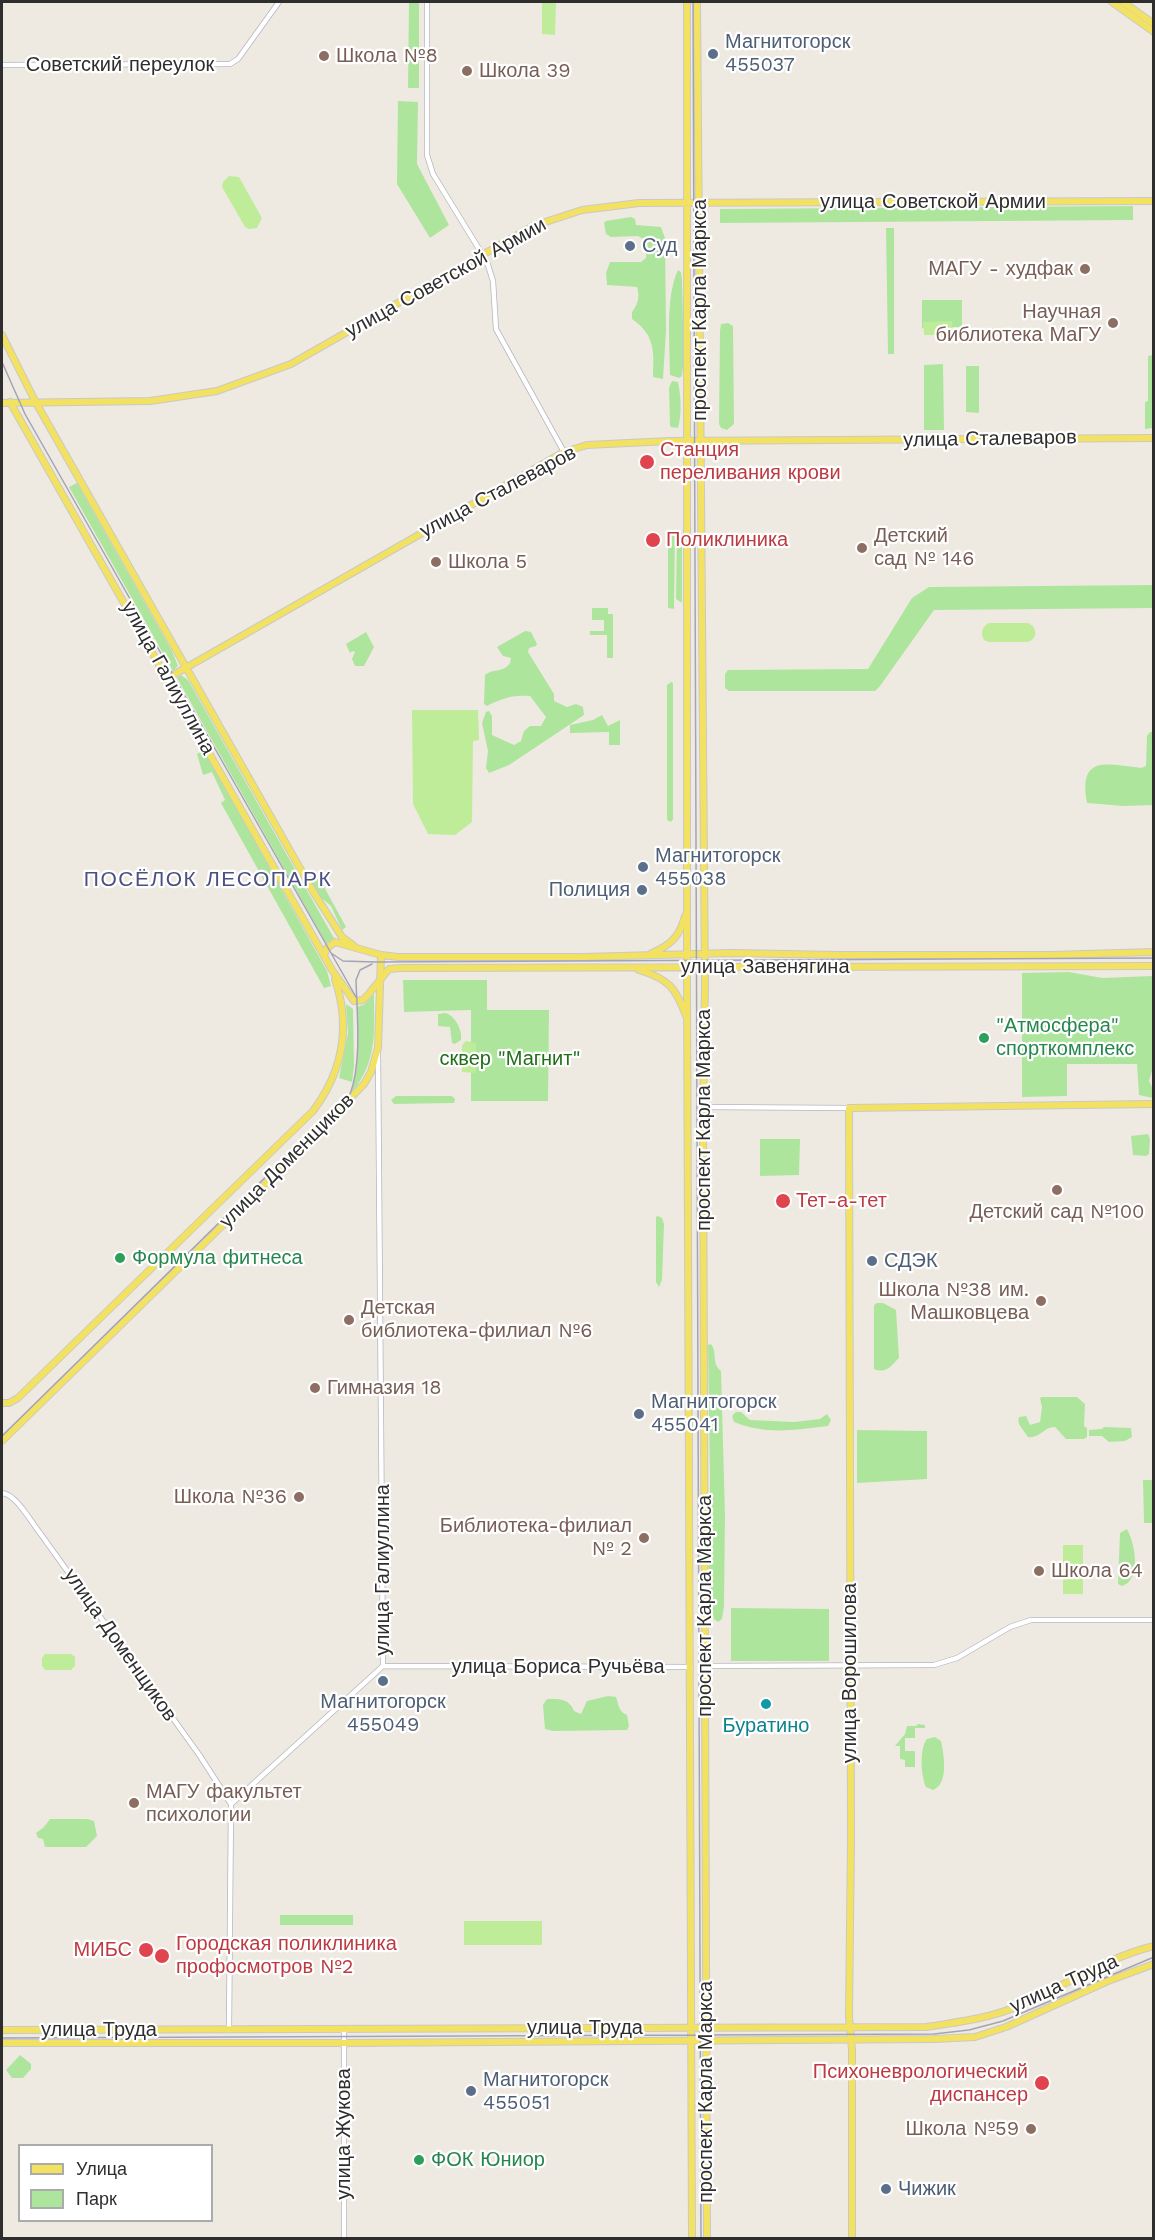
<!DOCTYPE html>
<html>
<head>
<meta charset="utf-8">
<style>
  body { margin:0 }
  #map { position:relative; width:1155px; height:2240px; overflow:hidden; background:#efeae1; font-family:"Work Sans",sans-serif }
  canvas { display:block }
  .frame { position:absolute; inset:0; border:3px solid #2e2e2e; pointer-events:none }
  .legend { position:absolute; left:18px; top:2144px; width:195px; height:78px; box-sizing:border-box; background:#fff; border:2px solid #ababab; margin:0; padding:8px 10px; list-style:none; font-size:18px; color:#2e2e2e }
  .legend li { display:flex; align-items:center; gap:12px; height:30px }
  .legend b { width:30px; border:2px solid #ababab }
</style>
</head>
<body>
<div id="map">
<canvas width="1155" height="2240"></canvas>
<div class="frame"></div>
<ul class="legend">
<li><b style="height:8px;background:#f3e262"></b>Улица</li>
<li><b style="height:16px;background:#ade59d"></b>Парк</li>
</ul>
</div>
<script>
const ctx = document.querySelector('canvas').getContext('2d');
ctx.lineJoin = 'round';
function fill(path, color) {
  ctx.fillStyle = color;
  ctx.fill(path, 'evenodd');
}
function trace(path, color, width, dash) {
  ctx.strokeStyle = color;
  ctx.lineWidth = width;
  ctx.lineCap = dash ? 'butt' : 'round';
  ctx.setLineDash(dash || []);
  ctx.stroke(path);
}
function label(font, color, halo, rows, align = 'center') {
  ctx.font = font + ' "Work Sans",sans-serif';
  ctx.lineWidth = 4.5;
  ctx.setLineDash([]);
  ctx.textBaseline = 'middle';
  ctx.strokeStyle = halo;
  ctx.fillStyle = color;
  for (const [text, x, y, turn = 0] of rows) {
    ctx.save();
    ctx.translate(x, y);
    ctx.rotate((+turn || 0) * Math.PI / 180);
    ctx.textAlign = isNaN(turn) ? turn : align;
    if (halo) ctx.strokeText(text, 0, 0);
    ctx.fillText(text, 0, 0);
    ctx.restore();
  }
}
fill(new Path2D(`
  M409 2H419V88H408Z
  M398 101 418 102 417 164 449 225 430 238 397 184Z
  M1133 206V220L720 223V209Z
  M631 217 635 219 636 225 661 227 665 238 666 331 663 379 653 377C654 351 655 335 632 319V312C638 304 640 297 637 287L607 285 606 273 610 262H641L646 258 647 241 638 236 611 237 606 234 604 223 606 221Z
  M886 228H894V354H888Z
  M678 270 681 272 682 279 684 359 682 376 679 378 670 375C670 345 665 297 678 270Z
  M922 300H962V327L922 328Z
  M728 323 733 326 734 424 727 430 721 428 719 424 720 331 721 324Z
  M1153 355V428L1145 429V402L1148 401V356Z
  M943 364 944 430H924V365Z
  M966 366H979V413L966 412Z
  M672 381 678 382C681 396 682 414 678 428L671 427 670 425 669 388Z
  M77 483 172 651 178 666 173 671 69 487Z
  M672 529 675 531 674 606V609L668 608V538Z
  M681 531 682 534V603L676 599 677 536Z
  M1153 585V608L934 610 880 686 875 691H729L725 688V674L728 670 868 669 912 598 929 587Z
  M592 608H608V614H613V658H607V635H590V631H604V620H592Z
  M525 631 531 632 537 644 536 646 529 648 528 652 554 694V701L567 707 576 704 583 707 584 715 509 765 489 773 486 768 488 751 482 723 486 712 489 711 492 716V735L514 745 521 741 524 731 530 726H541L546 717 530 696C514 695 502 698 487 706L484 704 485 675C493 668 504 673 510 663L511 658 503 656 497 647Z
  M366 632 374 647 364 666H355L352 659 355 652 353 651 350 653 346 644Z
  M181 675 188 680 335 940 326 943 322 936 177 678Z
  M671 682 673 683V819L671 822 667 820V685Z
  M602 715 608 726 620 720V745H609V732L570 733V725L593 720Z
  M1150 732H1154L1153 805 1124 806 1087 803C1078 755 1106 764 1141 768L1146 766 1147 736Z
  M204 750 327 971 331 986 324 988 221 803 225 800 212 772 203 775 197 754Z
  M314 874H317L346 927 342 930 331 906 319 896 309 878Z
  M1069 972 1102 978 1153 976 1154 1064 1149 1081 1153 1089V1098L1139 1095 1137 1064H1067V1096L1022 1097V973Z
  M403 980H487V1010H549L548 1101H471V1010L404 1012Z
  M374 994C374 1034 378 1060 351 1094L357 1066V1007L365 1004Z
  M346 1004 353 1009 354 1066 352 1082 339 1078 348 1033Z
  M445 1013C455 1015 463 1031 461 1040L455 1044 452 1043 450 1027 438 1026V1014Z
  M396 1096H452L455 1099 454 1103 394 1104 391 1100Z
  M1148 1134 1150 1139 1149 1154 1146 1156 1133 1155 1131 1136Z
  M760 1139H800L799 1175 760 1176Z
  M658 1216 662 1218 664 1224 662 1280 659 1287 656 1282V1217Z
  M877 1303H883L896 1310 899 1358C891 1366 886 1374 874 1369V1305Z
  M711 1344C718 1353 711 1363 721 1371L725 1515 724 1607 722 1619 718 1622 710 1616 708 1608 710 1479 708 1345Z
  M1042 1397H1077L1085 1404 1084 1426 1087 1428V1437L1084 1439H1066L1055 1427C1045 1426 1039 1439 1028 1437 1024 1430 1016 1424 1019 1417L1026 1416 1030 1425 1040 1422 1042 1407 1040 1398Z
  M736 1412H741L750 1420 794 1422 820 1419 827 1414 831 1420 828 1426C794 1430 767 1435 734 1422L732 1416Z
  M1104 1427 1131 1428 1132 1437 1125 1441 1109 1442 1102 1436H1089V1430L1102 1429Z
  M857 1430 927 1431V1479L857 1483Z
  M1143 1480H1153V1523H1144Z
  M1127 1529C1135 1543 1142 1580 1122 1586L1118 1584 1120 1533Z
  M731 1608 829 1609V1661H731Z
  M608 1696 616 1697C619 1705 618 1711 627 1715L629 1726 627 1730 553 1731 545 1729 543 1705 547 1699C559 1699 569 1698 574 1711L581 1714 587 1701Z
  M918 1724 925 1725V1728H915V1738H905V1751H915V1767H905V1760L900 1759V1746H895L905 1734 907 1726H916Z
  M935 1737 941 1741C944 1755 949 1784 933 1790L926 1787C921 1776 919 1749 927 1739Z
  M50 1819H87L94 1821 97 1836 86 1847H45L43 1839 38 1838 36 1833 44 1827Z
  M280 1915H353V1925H280Z
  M20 2055 31 2064V2069L23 2078H12L6 2070Z`), '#ade59d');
fill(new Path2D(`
  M542 2 556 3 555 35 542 34Z
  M229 176 239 177 262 218 257 228 249 229 245 227 222 187 223 182Z
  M952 321V335H924L923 322Z
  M989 623H1028L1033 626C1037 633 1036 639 1028 642H989L984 640C980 632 982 627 989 623Z
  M412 710H478L479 740 473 741 472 822 455 835 428 834 413 804Z
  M466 1041 476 1043V1073L462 1072V1045Z
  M1063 1545H1083V1594H1063Z
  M45 1654H71L75 1657V1666L71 1670H45L42 1666V1658Z
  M464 1921H542V1945H464Z`), '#bfec99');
const minor = new Path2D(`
  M427 2V155L433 174 487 262 493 281 496 329 564 452
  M2 65 230 64 238 59 279 2
  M703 1107 849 1108
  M2 1493C16 1494 31 1522 40 1533L200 1756 231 1804
  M383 1666 691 1667
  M705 1666 934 1665 957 1658 1010 1627 1031 1620H1154
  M344 2029V2238
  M229 2030 231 1804 383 1666 378 1053`);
const major = new Path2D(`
  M687 2V984L692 2238
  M697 2 705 984 703 1116 707 2238
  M1112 2 1154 32
  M1123 2 1154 24
  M2 335 35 401 314 893 342 937 354 946
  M10 402 332 970 354 1001 363 1000 367 996 389 969 401 968 1154 966
  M2 403 150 401 217 391 291 364 533 226 582 210 639 203 1154 201
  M168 678 564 452 587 445 670 441 1154 438
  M652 953C671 945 680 936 685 916
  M324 955 327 948 335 942 381 955 398 957H583L731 953 838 955H1052L1154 952
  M639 970C669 979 676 988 686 1016
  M2 1403H9L18 1398 313 1111C343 1071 351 1027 335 979
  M2 1441 313 1137 364 1084 371 1072 378 1048 381 955
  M2 2030 927 2027C956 2022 986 2019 1013 2008 1060 1989 1104 1958 1154 1946
  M2 2043H343L934 2039 975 2037 1006 2027 1108 1981 1154 1964
  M852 2238V2050L849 2017 851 1837 849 1108 1154 1104`);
trace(minor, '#b4b5c1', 6);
trace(major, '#c9c9c9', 8);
trace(minor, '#fff', 4.5);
trace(major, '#f3e262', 6);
trace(new Path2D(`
  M693 2 701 2238
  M2 362 25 414 356 997
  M331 953 343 961 375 962 1154 958
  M2 1436 350 1094C362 1064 357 1013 356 980L360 970 372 964
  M2 2038 934 2034 969 2030 1003 2021 1154 1957`), '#a3a3b8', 1.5);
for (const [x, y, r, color] of [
  [713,54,6,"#5c6f8a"],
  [324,56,6,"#8d6e63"],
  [467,71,6,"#8d6e63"],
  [630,246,6,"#5c6f8a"],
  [1085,269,6,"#8d6e63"],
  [1113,323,6,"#8d6e63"],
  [647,462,8,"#e0444e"],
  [653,540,8,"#e0444e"],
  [862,548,6,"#8d6e63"],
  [436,562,6,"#8d6e63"],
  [643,867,6,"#5c6f8a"],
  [642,890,6,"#5c6f8a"],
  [984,1038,6,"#2e9e5b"],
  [1057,1190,6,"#8d6e63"],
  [783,1201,8,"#e0444e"],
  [120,1258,6,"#2e9e5b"],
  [872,1261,6,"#5c6f8a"],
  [1041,1301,6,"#8d6e63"],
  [349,1320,6,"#8d6e63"],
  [315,1388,6,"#8d6e63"],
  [639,1414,6,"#5c6f8a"],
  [299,1497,6,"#8d6e63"],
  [644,1538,6,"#8d6e63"],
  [1039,1571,6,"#8d6e63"],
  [383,1681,6,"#5c6f8a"],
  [766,1704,6,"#0f9aa8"],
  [134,1803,6,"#8d6e63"],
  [146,1950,8,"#e0444e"],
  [162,1956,8,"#e0444e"],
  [1042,2083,8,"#e0444e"],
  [471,2091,6,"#5c6f8a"],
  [1031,2129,6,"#8d6e63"],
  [419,2160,6,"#2e9e5b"],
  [886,2189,6,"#5c6f8a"]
]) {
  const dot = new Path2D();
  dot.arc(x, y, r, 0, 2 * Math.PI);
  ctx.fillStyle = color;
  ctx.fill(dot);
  trace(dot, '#fff', 2);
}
label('20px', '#4e5e75', '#fff', [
  ["Магнитогорск",725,42],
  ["455037",725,65],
  ["Суд",642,246],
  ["Магнитогорск",655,856],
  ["455038",655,879],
  ["Полиция",630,890,"right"],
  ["СДЭК",884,1261],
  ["Магнитогорск",651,1402],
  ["455041",651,1425],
  ["Магнитогорск",383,1702,"center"],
  ["455049",383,1725,"center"],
  ["Магнитогорск",483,2080],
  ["455051",483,2103],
  ["Чижик",898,2189]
], 'left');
label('20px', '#785e54', '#fff', [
  ["Школа №8",336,56],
  ["Школа 39",479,71],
  ["МАГУ - худфак",1073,269,"right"],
  ["Научная",1101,312,"right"],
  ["библиотека МаГУ",1101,335,"right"],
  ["Детский",874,536],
  ["сад № 146",874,559],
  ["Школа 5",448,562],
  ["Детский сад №100",1057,1212,"center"],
  ["Школа №38 им.",1029,1290,"right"],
  ["Машковцева",1029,1313,"right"],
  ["Детская",361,1308],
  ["библиотека-филиал №6",361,1331],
  ["Гимназия 18",327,1388],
  ["Школа №36",287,1497,"right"],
  ["Библиотека-филиал",632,1526,"right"],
  ["№ 2",632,1549,"right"],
  ["Школа 64",1051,1571],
  ["МАГУ факультет",146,1792],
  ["психологии",146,1815],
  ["Школа №59",1019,2129,"right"]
], 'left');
label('20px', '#2e2e2e', '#fff', [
  ["Советский переулок",120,65],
  ["улица Советской Армии",933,202],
  ["улица Советской Армии",446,278,-29],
  ["проспект Карла Маркса",700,310,-90],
  ["улица Сталеваров",990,439,-1],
  ["улица Сталеваров",498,492,-28],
  ["улица Галиуллина",168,678,61],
  ["улица Завенягина",765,967],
  ["проспект Карла Маркса",704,1120,-90],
  ["улица Доменщиков",287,1161,-45],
  ["улица Галиуллина",383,1570,-90],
  ["проспект Карла Маркса",705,1606,-90],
  ["улица Доменщиков",120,1645,55],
  ["улица Бориса Ручьёва",558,1667],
  ["улица Ворошилова",850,1673,-90],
  ["улица Труда",1064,1984,-24],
  ["улица Труда",585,2028],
  ["улица Труда",99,2030],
  ["проспект Карла Маркса",706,2092,-90],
  ["улица Жукова",344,2134,-90]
]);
label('20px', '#be3a42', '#fff', [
  ["Станция",660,450],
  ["переливания крови",660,473],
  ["Поликлиника",666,540],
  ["Тет-а-тет",796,1201],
  ["Городская поликлиника",176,1944],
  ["профосмотров №2",176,1967],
  ["МИБС",132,1950,"right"],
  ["Психоневрологический",1028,2072,"right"],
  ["диспансер",1028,2095,"right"]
], 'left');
label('20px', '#27864d', '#fff', [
  ["\"Атмосфера\"",996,1026],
  ["спорткомплекс",996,1049],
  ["Формула фитнеса",132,1258],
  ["ФОК Юниор",431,2160]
], 'left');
label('20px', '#226e1a', '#fff', [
  ["сквер \"Магнит\"",510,1059]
]);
label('20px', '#0d838f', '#fff', [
  ["Буратино",766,1726]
]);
ctx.letterSpacing = '1.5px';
label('21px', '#4c5080', '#fff', [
  ["ПОСЁЛОК ЛЕСОПАРК",208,880]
]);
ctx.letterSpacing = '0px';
</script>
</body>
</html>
